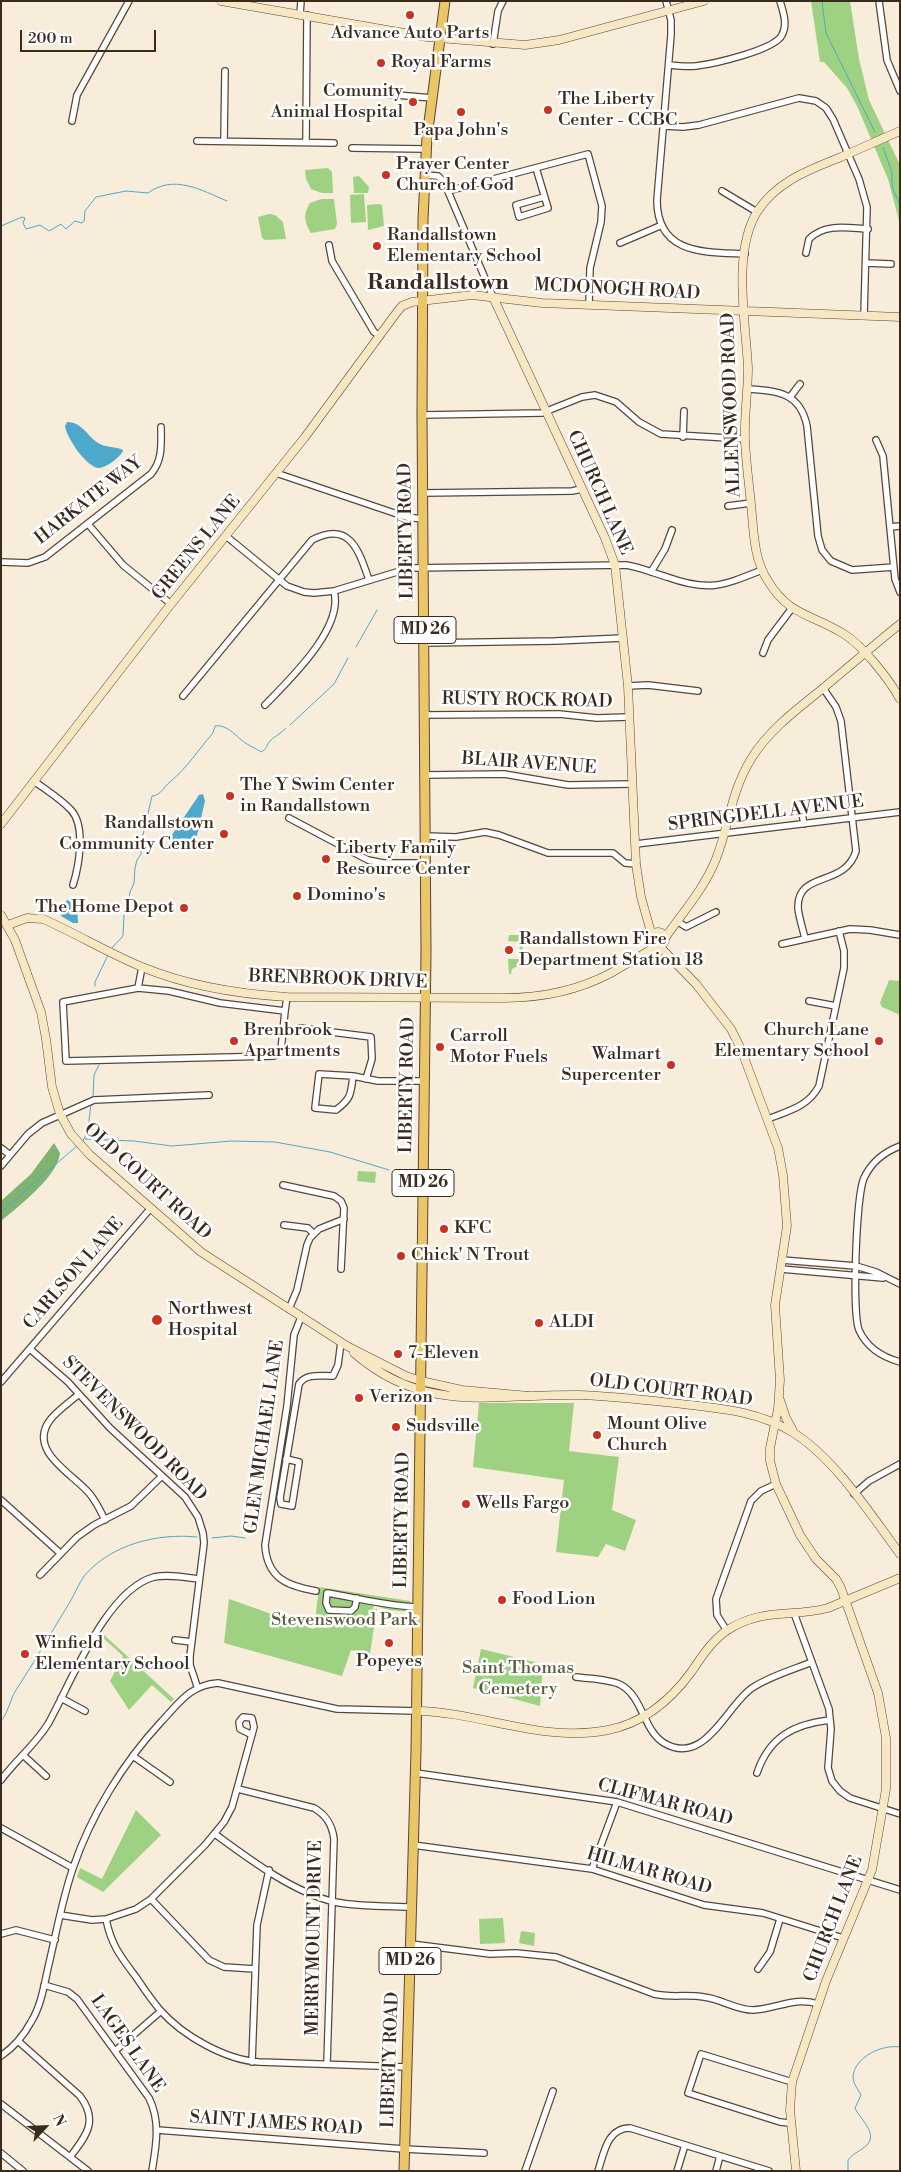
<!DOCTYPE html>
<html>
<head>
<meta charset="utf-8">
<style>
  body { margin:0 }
  #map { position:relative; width:901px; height:2172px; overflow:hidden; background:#f7edda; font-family:"Libre Bodoni",serif }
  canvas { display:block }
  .frame { position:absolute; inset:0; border:2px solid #3b2a1e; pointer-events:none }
  .north { position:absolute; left:20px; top:2102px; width:50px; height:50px; -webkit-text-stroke:4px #fff; paint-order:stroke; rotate:65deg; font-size:14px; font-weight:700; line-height:20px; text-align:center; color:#3b2a1e }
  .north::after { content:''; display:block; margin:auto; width:18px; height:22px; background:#3b2a1e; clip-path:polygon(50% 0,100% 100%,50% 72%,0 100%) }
  .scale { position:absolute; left:20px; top:30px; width:136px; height:22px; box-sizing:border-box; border:2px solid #3b2a1e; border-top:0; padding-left:6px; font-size:15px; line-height:18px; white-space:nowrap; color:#3b2a1e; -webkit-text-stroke:4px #fff; paint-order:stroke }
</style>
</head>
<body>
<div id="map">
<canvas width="901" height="2172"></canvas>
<div class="frame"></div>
<div class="north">N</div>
<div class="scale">200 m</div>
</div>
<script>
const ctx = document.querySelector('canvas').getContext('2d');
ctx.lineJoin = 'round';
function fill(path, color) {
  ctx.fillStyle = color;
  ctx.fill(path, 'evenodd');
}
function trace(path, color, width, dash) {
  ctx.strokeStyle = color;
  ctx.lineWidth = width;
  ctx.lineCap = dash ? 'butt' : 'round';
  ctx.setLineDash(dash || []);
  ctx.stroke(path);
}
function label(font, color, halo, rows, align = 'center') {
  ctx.font = font + ' "Libre Bodoni",serif';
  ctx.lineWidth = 5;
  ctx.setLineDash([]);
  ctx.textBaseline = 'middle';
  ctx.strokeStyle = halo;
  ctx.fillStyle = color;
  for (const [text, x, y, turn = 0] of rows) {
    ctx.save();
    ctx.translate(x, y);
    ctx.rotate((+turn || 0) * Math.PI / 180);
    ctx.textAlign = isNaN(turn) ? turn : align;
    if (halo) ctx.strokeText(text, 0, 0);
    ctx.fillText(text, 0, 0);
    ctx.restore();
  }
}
fill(new Path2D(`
  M811 1H850L859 59 869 100 900 165V224L888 179 857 106 847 88 824 62H820Z
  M328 168 332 172 333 193H322L311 189 306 179 305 170Z
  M359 176 369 187 368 193H354L353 177Z
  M364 194 366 222 351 223 350 195Z
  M321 199H334L337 224 335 229 311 233C304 222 303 214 310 203Z
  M378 204 382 205 384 226 368 230 367 205Z
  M269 214 275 215 283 222 286 239 265 240 262 238 258 217Z
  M509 935H521L523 942 522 964 512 969 511 974H509L508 959H519L520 942 508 941Z
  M889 980 900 981V1015L882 1007 880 1003Z
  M358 1171 376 1172 375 1183 357 1181Z
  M479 1403H574L569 1451 619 1457 612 1510 636 1520 625 1551 606 1544 598 1557 556 1552 564 1480 473 1467Z
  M319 1587 410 1601V1612L388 1610 374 1605 373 1609H377V1625L374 1627 370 1654 351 1650 342 1676 224 1643 229 1599 314 1629Z
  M103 1634 174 1699 171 1702 152 1685 129 1710 110 1681 123 1656 101 1636Z
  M481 1649 543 1664 540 1706 473 1688Z
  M136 1810 161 1835 103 1892 77 1877 80 1868 102 1879Z
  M503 1918 505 1943 480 1944 479 1919Z
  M521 1931 535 1933 534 1946 519 1943Z`), '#9ed282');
fill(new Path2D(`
  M54 1143 60 1153C58 1176 19 1206 1 1221V1201L31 1174Z`), '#7eb470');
fill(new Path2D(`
  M67 422C83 422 88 438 100 444 107 448 115 446 123 450L122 453C118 458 106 468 99 468 87 468 66 437 65 426Z
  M410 469 412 472V506L409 508H403L402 504 407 485V471Z
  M203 794 205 801 195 844 190 847 175 845 171 841 172 835 199 795Z
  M68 900 77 901 78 923H73L61 916 64 903Z`), '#4da8cb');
trace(new Path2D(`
  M822 1 826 33 875 132
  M883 148 892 172V185L894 192 900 204
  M1 226 22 217 25 218 23 223 26 229 40 225 49 231 61 224 66 229 75 221 82 223 84 221 85 211 96 197 126 191 148 193C174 174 201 190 227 201
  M356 647 377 610
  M290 725 334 684 348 658
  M111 949 123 936 124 915 127 911 130 892 134 883 135 868 137 860 141 854V850L137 845 143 835 152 796C162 795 163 787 170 782 187 768 198 750 213 733L215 726C228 724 237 738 247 744 252 747 257 749 261 752 267 749 266 747 269 742 273 737 281 734 286 728
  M95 986V982L108 955
  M93 1097 94 1075 99 1065
  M85 1139 134 1141 172 1146 231 1141 275 1142 330 1152 389 1170
  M83 1141 88 1130 91 1104
  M1 1212 78 1145
  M212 1538 231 1536 245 1538
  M1 1721C8 1713 10 1700 16 1690 35 1661 52 1631 70 1602 75 1593 79 1583 85 1575 112 1544 158 1533 197 1537
  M848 2171V2160C853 2153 861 2151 867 2145 878 2133 860 2119 855 2108L861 2095C858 2089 853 2084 853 2076 855 2057 882 2044 900 2047`), '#4da8cb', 1);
const street = new Path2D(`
  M666 1 671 20V35L657 200C657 255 705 252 745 254
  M879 1 887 60 900 91
  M300 14 301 1
  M493 44 498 11 503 1
  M669 65C678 66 687 67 696 66 713 64 775 50 782 35 788 24 783 12 780 1
  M350 91 432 98
  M72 121 77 95 129 1
  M664 126 683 127 699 125 799 98 816 101 826 108 833 119 859 179 867 207 864 315
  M197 141 334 143
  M224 141 225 71
  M306 142 307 15
  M352 148 426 149
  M536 168 548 208 519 217 516 205 544 197
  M424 175 438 176 444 182 493 297
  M448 191 588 154 602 206 601 222 590 268 589 304
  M722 191 757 212
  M620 243 662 225
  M329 245 332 261 374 332 380 336
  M806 253 809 239C825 223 847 228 868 229
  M866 263 891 264
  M748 389C777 391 800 392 807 426L818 536 822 550 831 561 852 570 894 567
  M790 397 800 384
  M422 415 542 413 582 397 595 395 616 402 639 422 661 434 745 439
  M683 437 684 411
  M876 440 883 456 895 579 900 592
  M276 473 406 517 423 519
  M423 493 572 491 582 489
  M728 506 751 503
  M88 524 123 565 171 604
  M890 527 900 526
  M226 536 287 586 304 592 314 593 334 591 410 568 626 565C640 567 653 573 667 577 709 592 722 586 762 570
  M1 562 28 563 45 557 151 474C163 460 161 444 161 427
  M651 572 665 549 672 530
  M425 643 555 641 623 638
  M763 653 768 640 792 608
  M628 686 648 685 698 691
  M183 696 312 540C350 520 359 551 369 580
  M265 705C290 679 344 628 334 591
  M425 715 559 714 597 718 628 717
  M426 775 504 774 568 785 631 784
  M34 781C46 790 61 799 71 810 86 826 79 866 73 885
  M800 803 804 824
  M289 818 368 860 383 863H426
  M426 836 456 837 485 832 499 835 548 853H613L625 863 636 864
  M636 844 900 812
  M677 921 686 927 716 912
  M805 939C803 929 799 918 798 908 797 870 845 888 856 851L841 721 836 707 823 688
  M782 944 850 929 870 930 900 935
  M138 988 169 991 220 1003 285 1011 281 1050 274 1056 66 1061 63 1002Z
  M138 988 142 967
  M809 1001 836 1006
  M285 1011 287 997
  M300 1028 371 1037 372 1059 366 1079
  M353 1076 319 1074 315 1108 336 1110C351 1099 351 1094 353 1076L378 1081H424
  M768 1119C788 1111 808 1107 819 1086L844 968V951L839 931
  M900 1146C884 1152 871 1163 864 1178 856 1196 852 1313 859 1330 867 1348 882 1357 900 1362
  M1 1148 10 1155
  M1 1166 28 1134 42 1123 94 1100 209 1095
  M283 1185 334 1196 341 1201 344 1208 341 1269
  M284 1225 308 1228 314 1234
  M782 1260 856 1266 876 1272 900 1284
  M781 1269 883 1278
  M289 1309 297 1290 307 1245 310 1238 319 1229 344 1219
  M301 1317 294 1335 287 1406 265 1545C267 1578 287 1586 316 1591
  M30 1349 68 1382 110 1428 185 1497 198 1517 203 1533 204 1543 190 1656V1665L197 1686
  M1 1382 150 1209
  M79 1394C70 1402 58 1410 50 1420 27 1451 73 1474 89 1493 96 1501 100 1510 105 1520
  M286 1459 299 1462 292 1506 281 1504 280 1498 299 1384C306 1373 321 1376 333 1376L338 1365 341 1342
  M854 1494 869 1481 900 1464
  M1 1500 60 1553
  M40 1575 77 1537 94 1525 131 1506 162 1476
  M357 1598 355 1607 351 1611 329 1610 326 1603 327 1593C357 1598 387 1606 418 1607
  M794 1613 829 1709 831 1729 828 1768 832 1781 840 1791 850 1798 900 1814
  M727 1631 717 1615 716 1599 751 1501 761 1491 776 1484
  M175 1640 192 1642
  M576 1677C590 1679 609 1679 621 1685 643 1697 643 1730 664 1743 705 1767 726 1706 752 1688 770 1676 792 1670 812 1662
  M61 1698 85 1711
  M23 1755 46 1776
  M133 1756 170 1782
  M416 1773 617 1802 900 1890
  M757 1773C769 1737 794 1724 830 1720
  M1 1780C16 1760 35 1745 48 1724 71 1683 106 1590 154 1577 168 1574 184 1577 199 1579
  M238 1789 314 1808C326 1815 332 1824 334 1839L327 2064
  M1 1828 73 1868
  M215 1834C249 1859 294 1893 335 1902 360 1907 387 1906 412 1907
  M413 1845 592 1869 704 1905 763 1913 843 1938
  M592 1869 617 1802
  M151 1899 209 1960 224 1967 255 1969
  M60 1915 92 1920 106 1919 136 1909 151 1899 205 1845 224 1822 232 1807 254 1727 252 1718 243 1717 239 1722 240 1729 252 1735
  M106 1919C111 1945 121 1957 136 1977 144 1989 152 2001 161 2011 183 2036 226 2060 259 2062L407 2067
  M1 1934 16 1930 55 1940
  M411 1944 490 1954 516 1953 556 1957 654 1994C671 1998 687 1994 704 1997 721 1999 736 2010 753 2010 776 2009 795 1996 818 2004
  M758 1969 770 1952 780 1919
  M44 1985 68 1992 77 1999 149 2098C161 2122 156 2146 152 2171
  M18 2041 80 2096C99 2121 86 2136 70 2157
  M115 2051 161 2011
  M1 2056C14 2047 24 2035 31 2022 41 2006 44 1986 48 1968 56 1934 62 1900 73 1868 91 1815 123 1763 161 1722 179 1703 190 1685 218 1683L337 1709 417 1711
  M252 2062 257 1925 269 1870
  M1 2104 88 2171
  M790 2123 780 2122 688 2093 701 2054 792 2082
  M157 2130 404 2149 484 2153
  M1 2153 23 2171
  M525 2171 553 2091
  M598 2171C604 2153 607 2128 630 2128L769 2171
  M677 2171 685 2145
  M716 2171 720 2156`);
const secondary = new Path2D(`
  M221 1 427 37 525 45 559 40 704 1
  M900 131C880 140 861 148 841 157 809 170 777 181 757 212 732 253 746 323 748 368 748 392 744 416 745 440 746 465 750 490 752 515 754 538 755 561 768 581 789 616 812 614 844 634 863 646 889 679 900 699
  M493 297 605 538 615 565 628 686 636 864 641 897 652 936
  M1 824 171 604 305 437 397 312 402 306 412 302 472 295 542 303 900 317
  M1 915 15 940 41 1012 46 1039 52 1087 60 1114 71 1134 90 1155 201 1252 347 1346 406 1376 421 1381 462 1390 529 1396
  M8 925 27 918 43 919C77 934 108 953 142 967 188 986 237 994 287 997L503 998C541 998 577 991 611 973 627 964 642 954 658 946
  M651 939a7 7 0 1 1 14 0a7 7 0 1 1-14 0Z
  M665 938C683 912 704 889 716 859 730 823 730 794 751 759 768 731 796 710 821 690 847 668 873 646 900 624
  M659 946 696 984 731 1029 741 1049 778 1148 783 1175 787 1226 775 1305 780 1380 778 1409 770 1448V1461L776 1484 800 1535 816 1559 836 1579 841 1588 878 1693 886 1738V1789L872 1870 826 1981 792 2082 790 2110 796 2171
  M354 1353C425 1415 493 1394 578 1395 616 1396 653 1401 691 1405 727 1409 761 1413 792 1432 834 1457 871 1515 900 1554
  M780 1400 786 1418 793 1431
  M417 1711C481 1712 542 1743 608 1730 644 1723 671 1700 692 1671 702 1656 712 1641 726 1631 762 1607 791 1618 828 1608L900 1578`);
const primary = new Path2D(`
  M404 2171 416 1751 426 952 422 415 423 219 427 137 445 1`);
trace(street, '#57473a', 8);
trace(secondary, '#57473a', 9);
trace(primary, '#57473a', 11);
trace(street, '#fff', 5.5);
trace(secondary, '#f7e8c3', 8);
trace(primary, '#ebc669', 9);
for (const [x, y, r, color] of [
  [410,15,5,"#c8321e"],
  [381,63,5,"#c8321e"],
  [413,102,5,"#c8321e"],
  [548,110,5,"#c8321e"],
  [461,112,5,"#c8321e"],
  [386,175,5,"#c8321e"],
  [377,246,5,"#c8321e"],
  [230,796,5,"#c8321e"],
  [224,834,5,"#c8321e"],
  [326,859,5,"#c8321e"],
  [297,896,5,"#c8321e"],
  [184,908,5,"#c8321e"],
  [509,950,5,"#c8321e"],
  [234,1041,5,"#c8321e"],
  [879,1041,5,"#c8321e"],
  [440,1047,5,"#c8321e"],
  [671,1065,5,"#c8321e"],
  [444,1229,5,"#c8321e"],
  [401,1256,5,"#c8321e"],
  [157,1320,6,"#c8321e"],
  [539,1323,5,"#c8321e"],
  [398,1354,5,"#c8321e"],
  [359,1398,5,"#c8321e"],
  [396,1427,5,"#c8321e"],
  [597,1435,5,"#c8321e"],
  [466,1504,5,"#c8321e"],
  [502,1600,5,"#c8321e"],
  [389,1643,5,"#c8321e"],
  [25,1654,5,"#c8321e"]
]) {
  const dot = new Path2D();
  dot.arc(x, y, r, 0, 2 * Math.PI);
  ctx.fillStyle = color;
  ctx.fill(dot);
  trace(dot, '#fff', 2);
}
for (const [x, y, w] of [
  [425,630,62],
  [423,1183,62],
  [410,1961,62]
]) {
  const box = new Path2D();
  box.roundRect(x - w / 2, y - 13.5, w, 27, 4);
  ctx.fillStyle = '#fff';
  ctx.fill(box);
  trace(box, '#3b2a1e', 1);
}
label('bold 16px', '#3b2a1e', null, [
  ["MD 26",425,630],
  ["MD 26",423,1183],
  ["MD 26",410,1961]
]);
label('18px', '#3b2a1e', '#fff', [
  ["Advance Auto Parts",410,34,"center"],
  ["Royal Farms",391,63],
  ["Comunity",403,92,"right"],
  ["Animal Hospital",403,113,"right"],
  ["The Liberty",558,100],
  ["Center - CCBC",558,121],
  ["Papa John's",461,131,"center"],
  ["Prayer Center",396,165],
  ["Church of God",396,186],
  ["Randallstown",387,236],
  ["Elementary School",387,257],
  ["The Y Swim Center",240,786],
  ["in Randallstown",240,807],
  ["Randallstown",214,824,"right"],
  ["Community Center",214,845,"right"],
  ["Liberty Family",336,849],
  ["Resource Center",336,870],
  ["Domino's",307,896],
  ["The Home Depot",174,908,"right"],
  ["Randallstown Fire",519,940],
  ["Department Station 18",519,961],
  ["Brenbrook",244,1031],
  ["Apartments",244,1052],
  ["Church Lane",869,1031,"right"],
  ["Elementary School",869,1052,"right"],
  ["Carroll",450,1037],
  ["Motor Fuels",450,1058],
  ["Walmart",661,1055,"right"],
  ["Supercenter",661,1076,"right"],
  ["KFC",454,1229],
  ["Chick' N Trout",411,1256],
  ["Northwest",168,1310],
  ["Hospital",168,1331],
  ["ALDI",549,1323],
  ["7-Eleven",408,1354],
  ["Verizon",369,1398],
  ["Mount Olive",607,1425],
  ["Church",607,1446],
  ["Sudsville",406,1427],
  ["Wells Fargo",476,1504],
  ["Food Lion",512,1600],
  ["Winfield",35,1644],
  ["Elementary School",35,1665],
  ["Popeyes",389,1662,"center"]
], 'left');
label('18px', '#3b2a1e', '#fff', [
  ["MCDONOGH ROAD",617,290,3],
  ["ALLENSWOOD ROAD",732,405,-92],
  ["CHURCH LANE",599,493,66],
  ["HARKATE WAY",89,501,-38],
  ["LIBERTY ROAD",407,531,-91],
  ["GREENS LANE",197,548,-51],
  ["RUSTY ROCK ROAD",527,701,1],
  ["BLAIR AVENUE",529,764,4],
  ["SPRINGDELL AVENUE",766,814,-7],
  ["BRENBROOK DRIVE",338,980,2],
  ["LIBERTY ROAD",408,1085,-89],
  ["OLD COURT ROAD",147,1182,42],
  ["CARLSON LANE",74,1274,-49],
  ["OLD COURT ROAD",671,1391,7],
  ["STEVENSWOOD ROAD",134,1429,45],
  ["GLEN MICHAEL LANE",265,1437,-82],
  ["LIBERTY ROAD",403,1520,-89],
  ["CLIFMAR ROAD",665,1803,15],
  ["HILMAR ROAD",649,1872,16],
  ["CHURCH LANE",834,1919,-69],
  ["MERRYMOUNT DRIVE",315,1938,-89],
  ["LAGES LANE",127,2044,55],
  ["LIBERTY ROAD",391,2060,-88],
  ["SAINT JAMES ROAD",276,2124,4]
]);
label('18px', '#595c3c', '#fff', [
  ["Stevenswood Park",344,1621],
  ["Saint Thomas",518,1669],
  ["Cemetery",518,1690]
]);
label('bold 22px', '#3b2a1e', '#fff', [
  ["Randallstown",438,284]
]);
</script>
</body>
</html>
